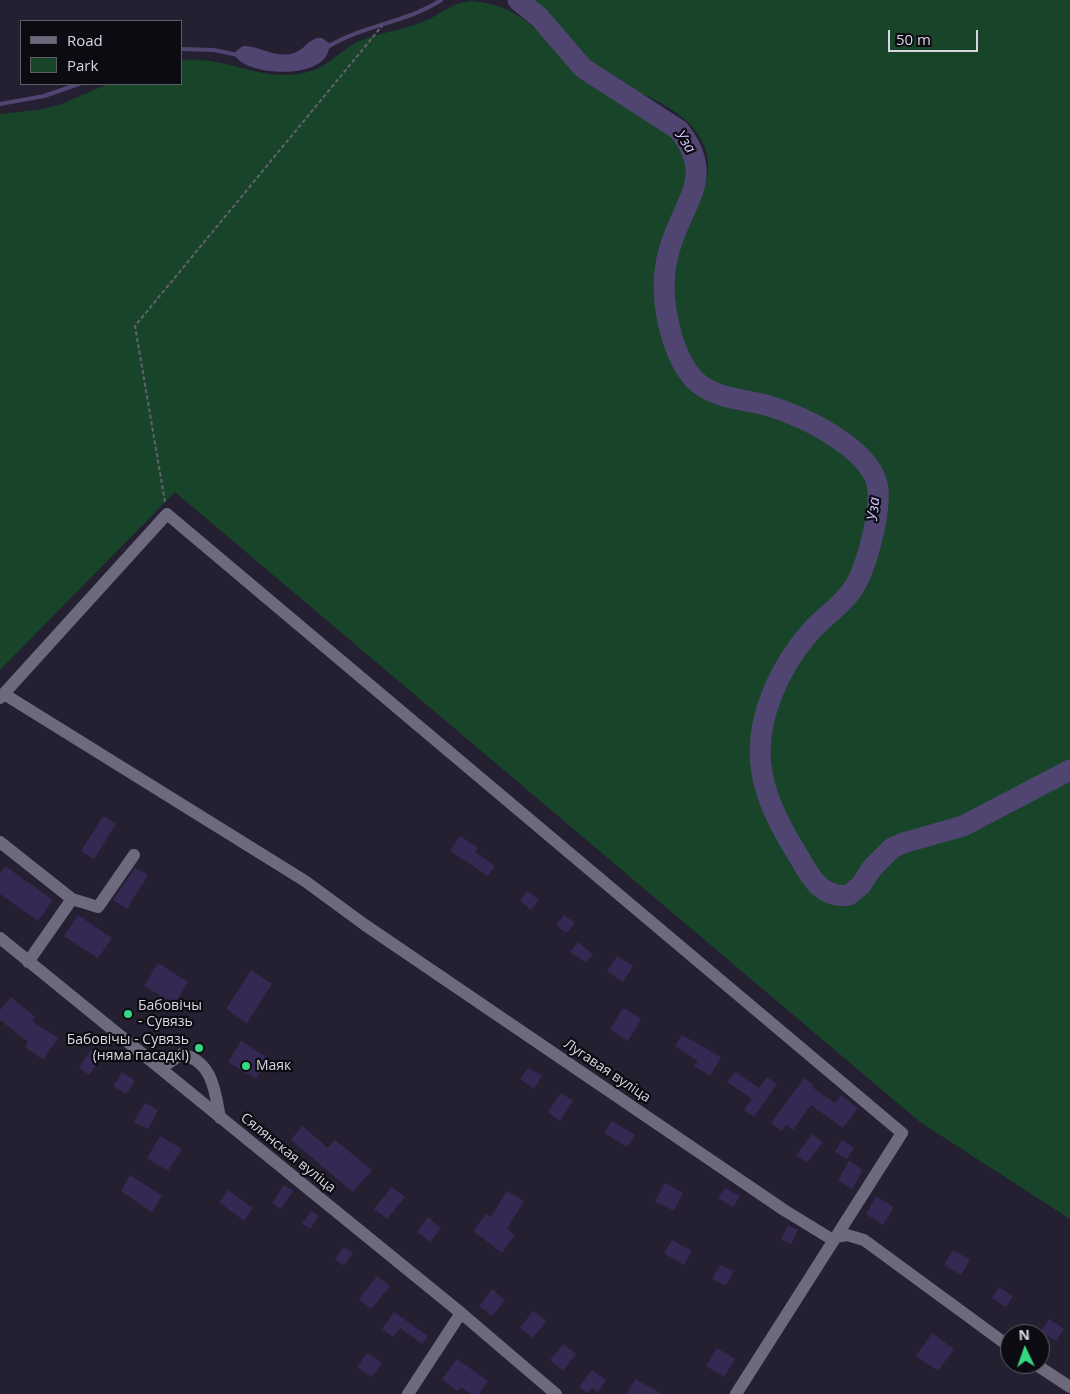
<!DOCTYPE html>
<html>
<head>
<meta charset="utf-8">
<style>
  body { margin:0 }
  #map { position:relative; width:1070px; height:1394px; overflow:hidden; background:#242031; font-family:"Open Sans",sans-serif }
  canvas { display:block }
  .legend { position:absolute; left:20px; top:20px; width:162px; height:65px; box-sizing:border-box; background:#0d0b12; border:1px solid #5e5c65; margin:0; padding:6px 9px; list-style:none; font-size:15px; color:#d8d6e1 }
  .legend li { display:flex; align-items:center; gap:10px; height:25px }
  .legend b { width:25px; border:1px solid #5e5c65 }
  .north { position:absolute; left:1000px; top:1324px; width:50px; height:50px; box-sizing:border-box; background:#0d0b12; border:1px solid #5e5c65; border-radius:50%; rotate:357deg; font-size:14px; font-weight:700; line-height:20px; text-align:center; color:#d8d6e1 }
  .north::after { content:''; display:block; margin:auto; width:18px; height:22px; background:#34d881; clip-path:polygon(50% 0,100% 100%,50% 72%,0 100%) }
  .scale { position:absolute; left:888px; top:30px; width:90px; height:22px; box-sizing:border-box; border:2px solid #d8d6e1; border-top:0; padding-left:6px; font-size:15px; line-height:18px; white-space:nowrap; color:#d8d6e1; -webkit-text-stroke:4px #0d0b12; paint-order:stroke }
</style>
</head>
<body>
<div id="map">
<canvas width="1070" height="1394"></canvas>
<ul class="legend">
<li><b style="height:6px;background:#6e6a7e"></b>Road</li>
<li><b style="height:14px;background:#18452a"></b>Park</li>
</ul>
<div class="north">N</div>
<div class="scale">50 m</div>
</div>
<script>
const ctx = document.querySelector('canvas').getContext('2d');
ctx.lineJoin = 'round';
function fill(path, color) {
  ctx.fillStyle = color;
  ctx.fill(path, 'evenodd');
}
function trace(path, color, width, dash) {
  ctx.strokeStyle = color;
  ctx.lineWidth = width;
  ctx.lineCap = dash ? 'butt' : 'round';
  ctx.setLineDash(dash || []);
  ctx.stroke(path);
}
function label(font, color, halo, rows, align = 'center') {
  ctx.font = font + ' "Open Sans",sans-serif';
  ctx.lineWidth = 4.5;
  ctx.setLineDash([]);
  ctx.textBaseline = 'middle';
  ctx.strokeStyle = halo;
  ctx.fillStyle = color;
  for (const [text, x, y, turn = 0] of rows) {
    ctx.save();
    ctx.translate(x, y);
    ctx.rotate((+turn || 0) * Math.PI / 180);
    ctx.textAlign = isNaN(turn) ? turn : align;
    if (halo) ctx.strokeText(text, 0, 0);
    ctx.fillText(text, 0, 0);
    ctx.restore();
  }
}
fill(new Path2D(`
  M534 0H1070V761L974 811 885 844 859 875 844 886C821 887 810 863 800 845 788 823 776 801 770 776 759 732 780 681 808 647 825 626 848 609 861 585 875 562 883 522 884 495 887 447 816 414 777 402 748 393 715 393 695 366 670 333 667 281 681 243 693 209 721 176 701 139 680 102 629 93 596 68 571 50 555 22 534 0Z
  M473 1C529 7 543 40 580 74 605 97 669 121 684 146 702 177 672 214 662 243 647 286 662 358 696 389 716 407 741 406 765 413 806 424 871 455 870 504 869 530 862 568 846 589 834 605 816 616 804 631 770 671 742 727 755 781 760 802 771 824 782 843 794 865 812 904 841 904 869 904 875 869 894 857 911 846 932 844 951 838 976 829 999 813 1023 800 1038 792 1054 785 1070 778V1219L920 1122 175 492 0 670V114L37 110 59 105 108 84H181V60C226 55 262 84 308 72 327 67 340 51 357 42 378 32 401 31 422 22 444 14 447 3 473 1Z`), '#18452a');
fill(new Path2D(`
  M317 38H322L329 43C333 80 250 78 235 56L236 51 243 46C261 46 275 59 294 53 304 50 307 41 317 38Z`), '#504571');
trace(new Path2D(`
  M326 48C362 25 406 23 441 0
  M181 49 214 50 238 55
  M0 104 44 96 79 84`), '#504571', 4);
trace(new Path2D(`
  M518 0 540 18 583 68 679 130C717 178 682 202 669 251 661 279 664 310 672 337 677 353 685 372 698 383 717 398 740 399 762 404 798 413 875 449 878 490 880 515 866 573 850 593 839 607 824 617 812 630 779 667 753 722 762 773 767 803 783 831 799 857 810 877 822 899 849 895L861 885 872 868 892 848 903 843 963 826 1070 770`), '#504571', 21);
fill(new Path2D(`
  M103 816 116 824 94 859 81 851Z
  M460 836 478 848 475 852 495 866 488 876 450 851Z
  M5 866 53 900 38 921 0 894V873Z
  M135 868 148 875 127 909 113 900Z
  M527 891 539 900 531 910 520 901Z
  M78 915 112 938 98 958 64 936Z
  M564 915 575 923 566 933 556 925Z
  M578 942 593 954 586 963 570 952Z
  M617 956 633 966 623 982 607 971Z
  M158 963 188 982 175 1004 144 986Z
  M251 970 272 984 247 1023 226 1009Z
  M11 997 35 1017 32 1021 58 1038 43 1060 25 1047 28 1042 0 1020V1010Z
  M623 1008 641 1019 628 1041 610 1029Z
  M682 1035 721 1057 710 1076 694 1066 698 1061 675 1046Z
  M241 1041 268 1058 256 1079 228 1062Z
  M91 1050 102 1057 89 1075 79 1068Z
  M528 1068 542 1076 534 1089 520 1079Z
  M122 1072 135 1081 126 1094 113 1086Z
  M735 1072 759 1088 767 1077 777 1084 754 1117 744 1110 752 1099 727 1082Z
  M804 1078 814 1085 812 1087 835 1103 841 1095 858 1108 843 1128 811 1105 793 1130 786 1125 782 1131 771 1123Z
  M561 1093 573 1101 560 1121 548 1112Z
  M145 1103 158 1110 148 1129 134 1122Z
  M612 1121 635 1135 627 1147 604 1133Z
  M302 1126 328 1148 335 1140 372 1170 353 1192 291 1140Z
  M812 1134 823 1142 807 1163 796 1155Z
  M160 1136 182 1149 168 1171 147 1158Z
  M842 1140 854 1148 847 1159 835 1152Z
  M849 1161 863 1170 852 1189 838 1180Z
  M130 1175 162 1196 152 1212 121 1191Z
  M665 1183 683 1193 674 1211 655 1201Z
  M284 1185 293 1191 281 1209 272 1203Z
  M392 1187 405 1197 387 1219 374 1209Z
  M725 1188 740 1196 733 1207 718 1198Z
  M228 1190 253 1208 244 1221 219 1202Z
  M507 1191 524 1201 507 1229 515 1235 502 1253 473 1231 486 1214 491 1217Z
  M876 1196 894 1207 883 1225 866 1214Z
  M312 1211 319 1216 310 1229 302 1223Z
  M428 1217 441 1228 430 1242 417 1232Z
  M788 1225 798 1230 791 1244 781 1239Z
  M672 1240 692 1251 684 1265 664 1253Z
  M344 1247 353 1253 344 1266 335 1259Z
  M953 1250 970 1260 961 1275 944 1265Z
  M720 1265 734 1271 726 1286 712 1279Z
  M377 1276 390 1286 371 1309 359 1299Z
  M999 1287 1013 1296 1006 1307 992 1298Z
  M492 1289 505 1300 492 1316 479 1306Z
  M533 1311 546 1321 533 1338 520 1328Z
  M394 1312 428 1336 422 1344 400 1328 393 1337 382 1329Z
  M1049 1319 1064 1329 1056 1341 1041 1331Z
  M932 1333 954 1349 938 1371 916 1356Z
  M563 1344 576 1354 563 1371 550 1360Z
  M717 1348 735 1359 724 1377 706 1366Z
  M367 1353 382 1363 372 1377 357 1367Z
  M457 1359 488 1381 479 1394H471L461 1387 457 1391 442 1379Z
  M592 1370 606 1380 598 1392 592 1388 588 1393 579 1387Z
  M635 1379 662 1394H627Z`), '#342952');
trace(new Path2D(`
  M165 502 135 326 382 26`), '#646170', 2, [4, 2.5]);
trace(new Path2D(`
  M4 694 305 881 365 925 784 1210 833 1240
  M0 698 167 514 902 1133 736 1394
  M0 842 72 899
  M0 938 461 1313 556 1394
  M28 962 72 899 98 907 134 855
  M161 1068 182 1054C213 1062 215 1091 220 1118
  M836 1237 847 1235 864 1240 1010 1347
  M1035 1364 1070 1387
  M408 1394 461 1313`), '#6e6a7e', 12);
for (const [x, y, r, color] of [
  [128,1014,5,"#34d881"],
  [199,1048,5,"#34d881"],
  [246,1066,5,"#34d881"]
]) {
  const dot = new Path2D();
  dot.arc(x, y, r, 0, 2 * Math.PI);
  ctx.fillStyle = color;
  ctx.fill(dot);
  trace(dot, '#0d0b12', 2);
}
label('14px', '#d8d6e1', '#0d0b12', [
  ["Бабовічы",138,1006],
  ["- Сувязь",138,1022],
  ["Бабовічы - Сувязь",189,1040,"right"],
  ["(няма пасадкі)",189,1056,"right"],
  ["Маяк",256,1066]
], 'left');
label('14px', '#d8d6e1', '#0d0b12', [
  ["Лугавая вуліца",607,1071,34],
  ["Сялянская вуліца",288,1153,39]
]);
label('italic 15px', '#d1c4ff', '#0d0b12', [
  ["Уза",685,142,56],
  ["Уза",874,509,-84]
]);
</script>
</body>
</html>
